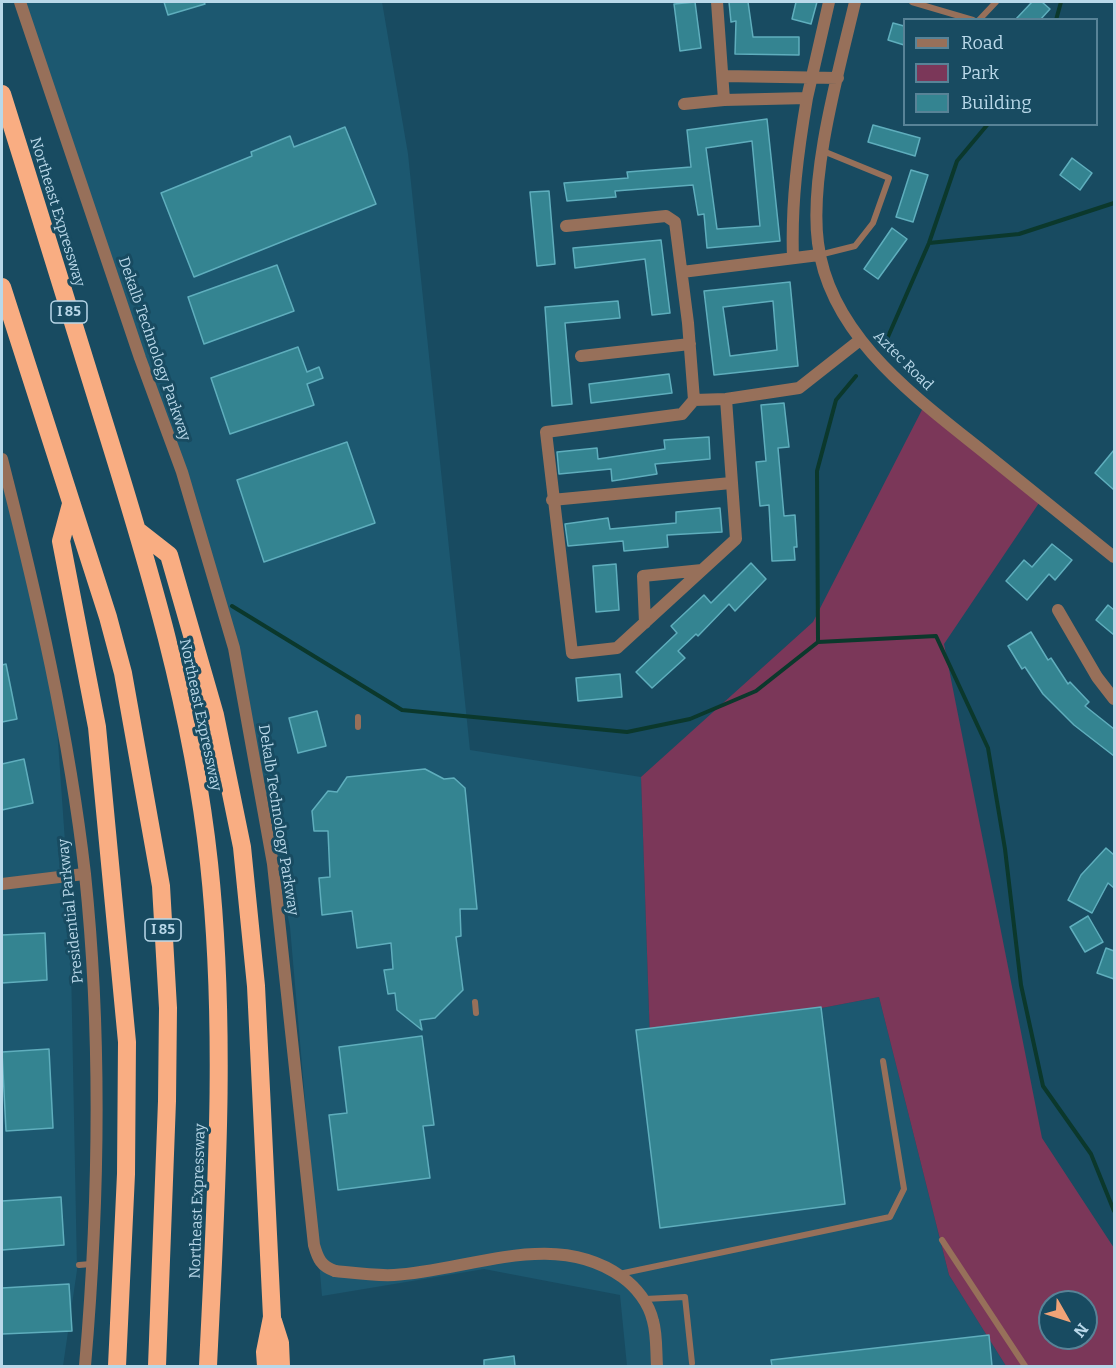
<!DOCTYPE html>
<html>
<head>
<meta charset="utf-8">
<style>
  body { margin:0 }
  #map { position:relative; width:1116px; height:1368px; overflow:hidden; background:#184b61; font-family:Bitter,serif }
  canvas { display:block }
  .frame { position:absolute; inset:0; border:3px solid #b9d8e9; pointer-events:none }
  .legend { position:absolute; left:903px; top:18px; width:195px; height:108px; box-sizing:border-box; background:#184b61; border:2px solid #588397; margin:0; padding:8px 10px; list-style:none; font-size:18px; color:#b9d8e9 }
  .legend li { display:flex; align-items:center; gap:12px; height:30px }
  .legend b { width:30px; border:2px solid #588397 }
  .north { position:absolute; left:1038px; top:1290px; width:60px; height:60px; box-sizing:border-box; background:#184b61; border:2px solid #588397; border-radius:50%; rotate:129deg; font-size:16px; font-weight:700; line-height:24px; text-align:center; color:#b9d8e9 }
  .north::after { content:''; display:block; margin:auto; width:21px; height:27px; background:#efa377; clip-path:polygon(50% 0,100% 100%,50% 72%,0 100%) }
</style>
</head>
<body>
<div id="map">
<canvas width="1116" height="1368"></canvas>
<div class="frame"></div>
<ul class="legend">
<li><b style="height:8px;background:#97705a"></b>Road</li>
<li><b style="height:16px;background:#7b3759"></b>Park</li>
<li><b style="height:16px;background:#348491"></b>Building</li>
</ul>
<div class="north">N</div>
</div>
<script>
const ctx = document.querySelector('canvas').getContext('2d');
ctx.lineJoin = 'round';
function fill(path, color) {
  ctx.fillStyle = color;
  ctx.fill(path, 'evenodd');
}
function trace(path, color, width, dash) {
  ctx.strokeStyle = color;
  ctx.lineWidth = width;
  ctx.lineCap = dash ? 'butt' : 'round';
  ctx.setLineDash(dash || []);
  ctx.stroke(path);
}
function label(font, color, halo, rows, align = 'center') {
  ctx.font = font + ' Bitter,serif';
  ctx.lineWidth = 6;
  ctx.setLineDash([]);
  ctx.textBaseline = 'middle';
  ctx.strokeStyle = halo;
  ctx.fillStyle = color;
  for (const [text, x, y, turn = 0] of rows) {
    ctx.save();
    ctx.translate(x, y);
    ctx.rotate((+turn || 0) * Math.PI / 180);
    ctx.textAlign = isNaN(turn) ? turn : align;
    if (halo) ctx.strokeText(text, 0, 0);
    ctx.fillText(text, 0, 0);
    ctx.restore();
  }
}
fill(new Path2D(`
  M15 2H382L408 154 470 750 641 777 650 1041 879 997 949 1275 1006 1366H627L620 1295 484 1269 322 1296 290 927 247 717 194 498Z
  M2 466 51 641 70 914 77 1270 63 1366H2Z`), '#1c5870');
fill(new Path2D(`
  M926 402 1043 497 944 644 1042 1138 1114 1248V1366H1006L949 1275 879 997 650 1041 641 777 813 622ZM1050 1302H1086V1338H1050Z`), '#7b3759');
trace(new Path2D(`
  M1056 20 1061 2
  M929 243 1019 234 1114 203
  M887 339 929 243 957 161 988 124
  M232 606 402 710 627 732 690 719 756 691 818 642 936 636 988 748 1005 849 1021 985 1043 1086 1091 1154 1114 1211
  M818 642 817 471 836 400 856 376`), '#0b382c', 4);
const building = new Path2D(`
  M164 2H204L205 4 168 15Z
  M695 2 701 48 680 51 674 4Z
  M729 2H748L753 37H799V55L735 54 736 21 731 22Z
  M796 2H817L811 24 792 19Z
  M1032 2H1042L1050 9 1040 20H1015Z
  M893 23 904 26V45L888 40Z
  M767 119 780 241 707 248 704 214 698 215 693 185 615 191 616 197 567 201 564 183 628 178 627 172 691 167 687 130ZM752 141 760 226 717 229 706 148Z
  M873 125 920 138 915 156 868 142Z
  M345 127 376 204 194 277 161 193 252 156 251 152 290 136 294 147Z
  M1072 158 1092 173 1080 190 1060 175Z
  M911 170 928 175 913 222 896 217Z
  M549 191 555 264 537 266 530 192Z
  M892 228 907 239 878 279 864 269Z
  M661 240 670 313 652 315 645 259 575 268 573 248Z
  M277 265 294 311 204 344 188 297Z
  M790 282 798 366 714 375 704 291ZM773 301 777 350 730 356 723 307Z
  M618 301 620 318 565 323 572 404 552 406 545 307Z
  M298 347 307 372 319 367 323 378 307 384 314 405 230 434 211 378Z
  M669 374 672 393 591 403 589 384Z
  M784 403 789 447 778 448 784 516 795 515 797 547H794L795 560 772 561 769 505 760 506 756 462 766 461 761 405Z
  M709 437 710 459 655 464 657 474 612 481 611 469 559 474 557 452 597 448 598 459 665 449 664 440Z
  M347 442 375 523 264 562 237 480Z
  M1114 450V490L1095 473Z
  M720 508 722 532 667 535 668 547 624 551 623 541 568 546 565 524 608 518 610 529 676 523V512Z
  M1052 544 1072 560 1055 580 1049 574 1027 600 1006 581 1024 560 1032 567Z
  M751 563 766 579 735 611 729 604 698 636 696 634 678 651 685 658 652 688 636 672 677 633 671 626 704 595 711 603Z
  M616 564 619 610 596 612 593 566Z
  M1108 605 1114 610V635L1096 620Z
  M1031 632 1048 660 1051 658 1068 684 1070 682 1089 702 1085 706 1114 729V756L1074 725 1043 694 1025 667 1022 669 1008 646Z
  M6 664 17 719 2 722V665Z
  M620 674 622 697 578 701 576 678Z
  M317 711 326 746 298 753 289 718Z
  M24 759 33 803 2 810V764Z
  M425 769 444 779 454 778 465 788 477 909H460L461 936 456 937 463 990 435 1018 420 1020 422 1030 397 1010 395 993 388 994 384 970 393 969 391 943 357 948 352 911 322 915 319 878 330 877 328 831H314L312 811 328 791 337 792 347 777Z
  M1106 848 1114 855V888L1108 883 1092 913 1068 900 1081 875Z
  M1088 916 1103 942 1085 952 1070 927Z
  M45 933 47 980 2 983V935Z
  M1106 948 1114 951V979L1097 973Z
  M821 1007 845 1204 660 1228 636 1030Z
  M422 1036 434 1125 423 1126 430 1178 338 1190 329 1115 347 1113 339 1047Z
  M49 1049 53 1128 6 1131 2 1052Z
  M61 1197 64 1245 2 1250V1201Z
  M69 1284 72 1331 2 1334V1288Z
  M989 1335 992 1366H772L771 1360Z
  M514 1356 515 1366H484V1360Z`);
fill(building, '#348491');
trace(building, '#5faebd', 1.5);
trace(new Path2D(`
  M912 2 973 20
  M979 20 996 2
  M819 255 855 246 873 223 889 178 823 151
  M358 717V727
  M475 1002 476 1013
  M942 1240 1025 1366
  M79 1265 91 1264
  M619 1274 890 1217 904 1189 883 1061
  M645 1299 685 1297 692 1363`), '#97705a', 6);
trace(new Path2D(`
  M717 2 724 100
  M855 2C839 70 809 175 818 243 830 339 921 401 990 457 1032 491 1073 524 1114 557
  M724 76 838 78
  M684 104 724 100 807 98 829 2
  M566 226 666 216 675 222 688 323 694 400
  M793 258C791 203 798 151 807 98
  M682 272 819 255
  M581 356 690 344
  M726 399 736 539 617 648 572 653 546 432 682 414 694 400 726 399 799 388 860 340
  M552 500 731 483
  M1058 610 1097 677 1114 699
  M645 623 643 576 702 570
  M2 884 84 874
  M335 1271C354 1273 375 1276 394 1275 469 1271 554 1228 622 1277 636 1287 649 1303 653 1321 657 1335 656 1352 657 1366`), '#97705a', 12);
trace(new Path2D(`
  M20 2 140 358 182 472 234 648 273 864 314 1245C318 1259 321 1266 335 1271
  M2 459C37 596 69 734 85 874 102 1037 99 1204 85 1366`), '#97705a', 12);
trace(new Path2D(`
  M2 94C36 202 69 310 103 419 148 563 193 712 209 863 227 1031 216 1199 208 1366
  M2 287 108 617 123 673 161 886 168 1008 167 1101 157 1366
  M71 504 61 541 97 727 127 1042 126 1174 117 1366
  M137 530 169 555 215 715 242 847 256 986 272 1317 265 1352 266 1366
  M273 1321 280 1343 281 1366`), '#f9ad82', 18);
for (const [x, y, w] of [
  [69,312,36],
  [163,930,36]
]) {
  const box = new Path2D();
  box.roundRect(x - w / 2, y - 11, w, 22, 4.5);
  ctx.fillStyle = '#184b61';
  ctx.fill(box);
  trace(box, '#b9d8e9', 1.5);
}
label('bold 14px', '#b9d8e9', null, [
  ["I 85",69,312],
  ["I 85",163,930]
]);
label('15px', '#b9d8e9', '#184b61', [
  ["Northeast Expressway",57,212,73],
  ["Dekalb Technology Parkway",154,349,71],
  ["Aztec Road",903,361,45],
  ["Northeast Expressway",200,715,78],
  ["Dekalb Technology Parkway",278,820,81],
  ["Presidential Parkway",71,911,-96],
  ["Northeast Expressway",198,1201,-88]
]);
</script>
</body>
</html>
